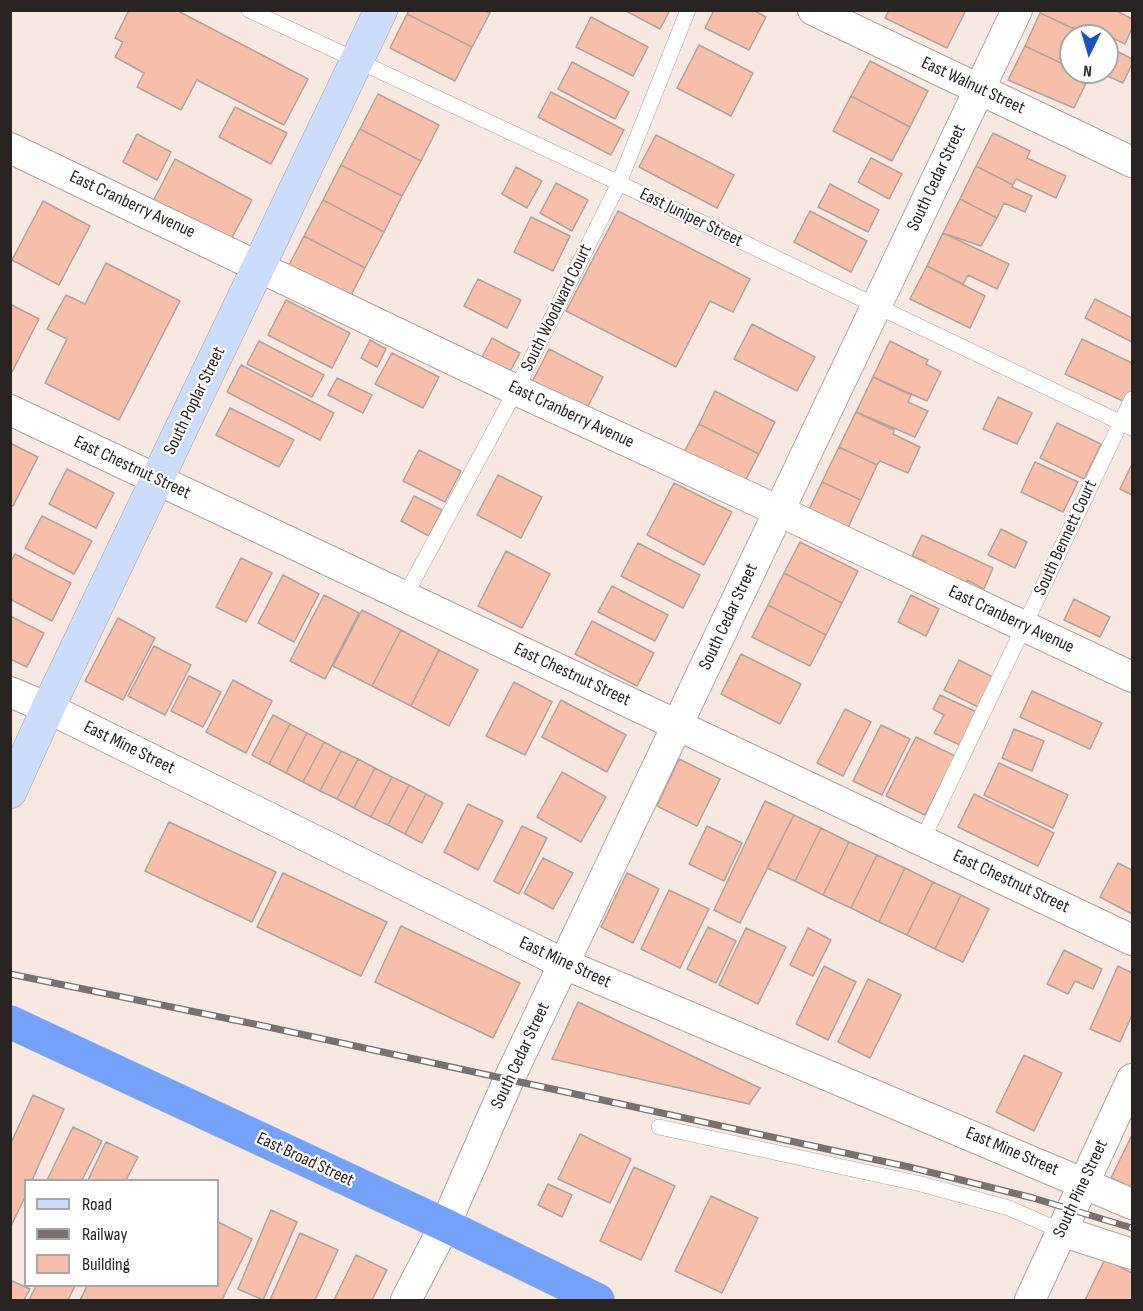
<!DOCTYPE html>
<html>
<head>
<meta charset="utf-8">
<style>
  body { margin:0 }
  #map { position:relative; width:1143px; height:1311px; overflow:hidden; background:#f7e8e2; font-family:"Sofia Sans Condensed",sans-serif }
  canvas { display:block }
  .frame { position:absolute; inset:0; border:12px solid #292422; pointer-events:none }
  .legend { position:absolute; left:24px; top:1179px; width:195px; height:108px; box-sizing:border-box; background:#fff; border:2px solid #a9a7a7; margin:0; padding:8px 10px; list-style:none; font-size:18px; color:#292422 }
  .legend li { display:flex; align-items:center; gap:12px; height:30px }
  .legend b { width:30px; border:2px solid #a9a7a7 }
  .north { position:absolute; left:1059px; top:24px; width:60px; height:60px; box-sizing:border-box; background:#fff; border:2px solid #a9a7a7; border-radius:50%; rotate:185deg; font-size:16px; font-weight:700; line-height:24px; text-align:center; color:#292422 }
  .north::after { content:''; display:block; margin:auto; width:21px; height:27px; background:#1a52be; clip-path:polygon(50% 0,100% 100%,50% 72%,0 100%) }
</style>
</head>
<body>
<div id="map">
<canvas width="1143" height="1311"></canvas>
<div class="frame"></div>
<ul class="legend">
<li><b style="height:8px;background:#cbdcfd"></b>Road</li>
<li><b style="height:8px;background:#7a716e"></b>Railway</li>
<li><b style="height:16px;background:#f7bea9"></b>Building</li>
</ul>
<div class="north">N</div>
</div>
<script>
const ctx = document.querySelector('canvas').getContext('2d');
ctx.lineJoin = 'round';
function fill(path, color) {
  ctx.fillStyle = color;
  ctx.fill(path, 'evenodd');
}
function trace(path, color, width, dash) {
  ctx.strokeStyle = color;
  ctx.lineWidth = width;
  ctx.lineCap = dash ? 'butt' : 'round';
  ctx.setLineDash(dash || []);
  ctx.stroke(path);
}
function label(font, color, halo, rows, align = 'center') {
  ctx.font = font + ' "Sofia Sans Condensed",sans-serif';
  ctx.lineWidth = 4.5;
  ctx.setLineDash([]);
  ctx.textBaseline = 'middle';
  ctx.strokeStyle = halo;
  ctx.fillStyle = color;
  for (const [text, x, y, turn = 0] of rows) {
    ctx.save();
    ctx.translate(x, y);
    ctx.rotate((+turn || 0) * Math.PI / 180);
    ctx.textAlign = isNaN(turn) ? turn : align;
    if (halo) ctx.strokeText(text, 0, 0);
    ctx.fillText(text, 0, 0);
    ctx.restore();
  }
}
const building = new Path2D(`
  M129 10H176L308 79 284 125 197 80 181 110 137 87 144 73 115 57 123 42 115 38Z
  M409 10H484L490 13 472 47 407 14Z
  M624 10H666L669 12 660 29Z
  M714 10H753L766 17 749 50 705 28Z
  M889 10H963L965 12 947 48 885 18Z
  M1041 10H1115L1132 19V28L1125 44 1084 25 1081 32 1040 13Z
  M1040 13 1081 32 1080 33 1085 36H1071V59L1069 58 1065 65 1025 46Z
  M407 14 472 47 455 81 390 48Z
  M591 17 648 47 633 76 576 47Z
  M699 45 753 73 731 116 677 88Z
  M1025 46 1065 65 1063 68 1088 79 1074 108 1008 80Z
  M1107 46 1132 59V64L1123 83 1099 72H1107Z
  M870 61 928 91 910 127 851 96Z
  M572 62 629 92 615 119 558 89Z
  M551 92 624 130 611 155 538 117Z
  M378 94 439 125 421 161 360 129Z
  M851 96 910 127 892 161 833 131Z
  M235 107 287 133 271 164 219 137Z
  M360 129 421 161 402 196 341 165Z
  M993 133 1030 151 1027 158 1066 176 1056 198 1016 179 1013 185 976 166Z
  M137 134 171 152 157 180 123 162Z
  M656 135 734 175 717 208 639 167Z
  M871 158 902 174 889 199 858 182Z
  M175 159 252 200 227 247 150 207Z
  M341 165 402 196 384 232 323 200Z
  M976 166 1013 185 1012 187 1032 196 1025 212 1004 203 997 218 960 199Z
  M516 167 542 181 527 208 502 194Z
  M556 183 588 200 572 231 540 213Z
  M830 184 879 210 868 232 818 207Z
  M960 199 997 218 981 246 943 233Z
  M323 200 384 232 365 268 304 236Z
  M43 201 90 226 59 285 12 260Z
  M618 211 750 279 733 312 710 301 676 367 566 311Z
  M810 211 867 241 851 272 794 242Z
  M531 217 570 236 553 271 514 252Z
  M943 233 1009 264 997 289 968 275 963 284 927 266Z
  M304 236 365 268 347 303 286 271Z
  M106 263 180 301 119 420 45 383 67 339 47 329 66 295 85 304Z
  M927 266 985 296 970 328 910 299Z
  M478 279 521 300 507 328 464 306Z
  M1095 299 1132 318V342L1085 318Z
  M286 300 350 333 332 368 268 335Z
  M10 304 39 319 11 374 10 373Z
  M752 324 815 357 797 391 734 359Z
  M492 338 520 353 508 375 480 361Z
  M1082 339 1132 363V391L1127 403 1065 374Z
  M370 340 386 349 377 367 361 358Z
  M259 341 324 375 312 397 247 364Z
  M890 341 928 360 926 364 941 372 927 401 873 377Z
  M549 349 603 377 585 412 531 384Z
  M392 353 439 377 423 408 375 384Z
  M241 365 334 413 320 440 227 392Z
  M873 377 911 395 908 402 928 411 915 437 856 412Z
  M337 378 372 395 363 413 328 395Z
  M715 391 775 422 759 454 699 424Z
  M998 397 1032 413 1017 444 983 429Z
  M230 408 294 440 279 467 216 435Z
  M856 412 894 430 893 434 920 447 908 473 880 461 877 465 839 447Z
  M1057 423 1101 444 1084 479 1040 458Z
  M699 424 759 454 742 487 682 456Z
  M10 443 38 457 13 506 10 505Z
  M839 447 877 465 861 500 822 482Z
  M419 450 461 471 445 502 403 481Z
  M1035 462 1078 482 1063 512 1021 492Z
  M1132 464V495L1120 489Z
  M67 469 114 493 96 528 49 504Z
  M498 475 542 497 521 538 477 515Z
  M822 482 861 500 844 536 805 518Z
  M674 483 732 512 704 565 647 535Z
  M414 496 442 510 429 536 401 521Z
  M42 516 92 541 74 574 25 548Z
  M1001 529 1027 542 1015 568 988 555Z
  M922 535 993 568 984 589 967 580 961 592 919 572 925 561 912 556Z
  M800 542 858 571 842 603 784 573Z
  M638 543 700 575 683 608 621 576Z
  M506 551 550 574 522 628 478 606Z
  M15 554 71 583 52 621 10 599V563Z
  M241 558 272 573 246 622 216 607Z
  M784 573 842 603 826 635 768 605Z
  M283 575 319 594 294 642 258 623Z
  M612 586 668 615 655 641 598 612Z
  M324 595 359 613 325 679 290 661Z
  M911 595 939 609 926 636 898 622Z
  M1074 599 1110 617 1100 637 1064 620Z
  M768 605 826 635 810 666 752 637Z
  M362 610 401 630 372 686 333 666Z
  M10 616 44 633 27 667 10 659Z
  M118 618 155 638 123 700 85 681Z
  M592 621 654 653 637 686 575 654Z
  M401 630 439 650 411 706 372 686Z
  M154 646 191 665 165 715 128 696Z
  M439 650 478 670 449 726 411 706Z
  M741 654 801 684 780 724 721 694Z
  M959 660 993 677 978 707 944 690Z
  M189 676 221 692 203 727 171 711Z
  M233 680 272 701 246 753 206 732Z
  M514 682 552 702 525 755 486 736Z
  M1032 691 1102 723 1090 749 1020 717Z
  M940 695 977 712 960 745 934 733 944 715 933 709Z
  M561 700 626 735 607 772 542 737Z
  M845 709 871 722 843 776 817 763Z
  M273 715 290 724 269 764 252 755Z
  M290 724 307 733 286 773 269 764Z
  M881 725 910 739 882 795 853 781Z
  M1014 729 1044 741 1032 771 1002 758Z
  M307 733 324 742 303 782 286 773Z
  M916 737 955 756 925 815 886 796Z
  M324 742 341 751 320 791 303 782Z
  M341 751 358 759 337 799 320 791Z
  M358 759 375 768 354 808 337 799Z
  M679 759 720 779 697 826 657 806Z
  M999 763 1068 795 1053 828 984 795Z
  M375 768 392 777 371 817 354 808Z
  M562 772 606 797 581 842 537 817Z
  M392 777 409 785 388 825 371 817Z
  M409 785 426 794 405 834 388 825Z
  M426 794 443 803 422 843 405 834Z
  M974 794 1054 833 1038 866 958 827Z
  M765 801 794 815 740 923 714 910Z
  M468 804 503 821 478 870 444 852Z
  M794 815 821 828 795 881 767 868Z
  M169 822 276 872 252 922 145 871Z
  M522 826 547 838 519 894 494 881Z
  M707 826 742 843 724 881 689 864Z
  M821 828 849 842 823 895 795 881Z
  M849 842 877 855 851 908 823 895Z
  M877 855 905 868 879 922 851 908Z
  M543 858 573 873 553 909 524 893Z
  M1118 863 1132 870V914L1100 897Z
  M905 868 933 882 907 935 879 922Z
  M283 873 387 922 361 976 257 927Z
  M627 873 659 889 633 943 601 927Z
  M933 882 961 895 935 949 907 935Z
  M669 890 709 909 680 968 641 949Z
  M961 895 989 909 963 962 935 949Z
  M401 926 520 983 493 1038 375 982Z
  M708 927 736 941 716 983 687 969Z
  M746 928 786 947 758 1004 719 985Z
  M808 928 831 940 813 976 790 965Z
  M1064 950 1102 969 1093 989 1075 981 1068 994 1047 984Z
  M824 966 856 982 828 1040 796 1024Z
  M1118 966 1132 973V1015L1120 1042 1090 1029Z
  M868 979 901 995 870 1058 838 1042Z
  M578 1002 760 1088 749 1104 552 1059Z
  M1024 1055 1062 1073 1034 1131 996 1112Z
  M33 1095 64 1109 32 1180H26V1195L10 1228V1145Z
  M73 1127 102 1141 82 1180H47Z
  M580 1134 631 1159 610 1203 558 1179Z
  M1132 1135V1188L1111 1178Z
  M106 1142 138 1157 126 1180H88Z
  M634 1167 675 1186 641 1260 600 1241Z
  M548 1184 572 1195 562 1217 538 1205Z
  M711 1196 758 1218 722 1293 675 1271Z
  M271 1210 297 1222 263 1300 238 1289Z
  M218 1222 252 1239 222 1300H80L87 1286H218Z
  M300 1233 338 1250 315 1300H270Z
  M356 1255 387 1270 372 1300H334Z
  M1105 1259 1132 1273V1300H1085Z
  M10 1280 30 1289 24 1300H10Z
  M36 1286H75L68 1300H29Z`);
fill(building, '#f7bea9');
trace(building, '#b1a39d', 1.5);
const service = new Path2D(`
  M249 10 619 183 1132 428
  M405 596 516 390 619 183 688 10
  M922 841 1132 399
  M659 1127 921 1184 1009 1208 1061 1231`);
const minor = new Path2D(`
  M813 10 1132 162
  M10 148 516 390 779 511 1132 677
  M10 410 1132 940
  M10 692 48 708 564 964 1132 1204
  M1061 1231 1132 1254
  M406 1300 445 1225 509 1079 1017 10
  M1030 1300 1132 1079`);
const secondary = new Path2D(`
  M10 792 48 708 381 10`);
const trunk = new Path2D(`
  M10 1022 445 1225 598 1300`);
trace(service, '#b1a39d', 16);
trace(minor, '#b1a39d', 32);
trace(secondary, '#b1a39d', 34);
trace(trunk, '#cccaca', 34);
trace(service, '#fff', 15);
trace(minor, '#fff', 30);
trace(secondary, '#cbdcfd', 33);
trace(trunk, '#74a2fa', 33);
const rail = new Path2D(`
  M10 974 259 1025 909 1167 1033 1198 1132 1228`);
trace(rail, '#7a716e', 7);
trace(rail, '#fff', 4.5, [14]);
label('18px', '#292422', '#fff', [
  ["East Walnut Street",973,86,25],
  ["South Cedar Street",937,178,-65],
  ["East Cranberry Avenue",132,205,25],
  ["East Juniper Street",691,218,26],
  ["South Woodward Court",557,308,-64],
  ["South Poplar Street",195,401,-64],
  ["East Cranberry Avenue",571,415,25],
  ["East Chestnut Street",132,468,25],
  ["South Bennett Court",1066,538,-65],
  ["South Cedar Street",729,617,-65],
  ["East Cranberry Avenue",1011,620,25],
  ["East Chestnut Street",572,675,25],
  ["East Mine Street",129,748,26],
  ["East Chestnut Street",1011,882,25],
  ["East Mine Street",565,963,25],
  ["South Cedar Street",521,1056,-65],
  ["East Mine Street",1012,1152,23],
  ["East Broad Street",305,1160,25],
  ["South Pine Street",1081,1189,-65]
]);
</script>
</body>
</html>
